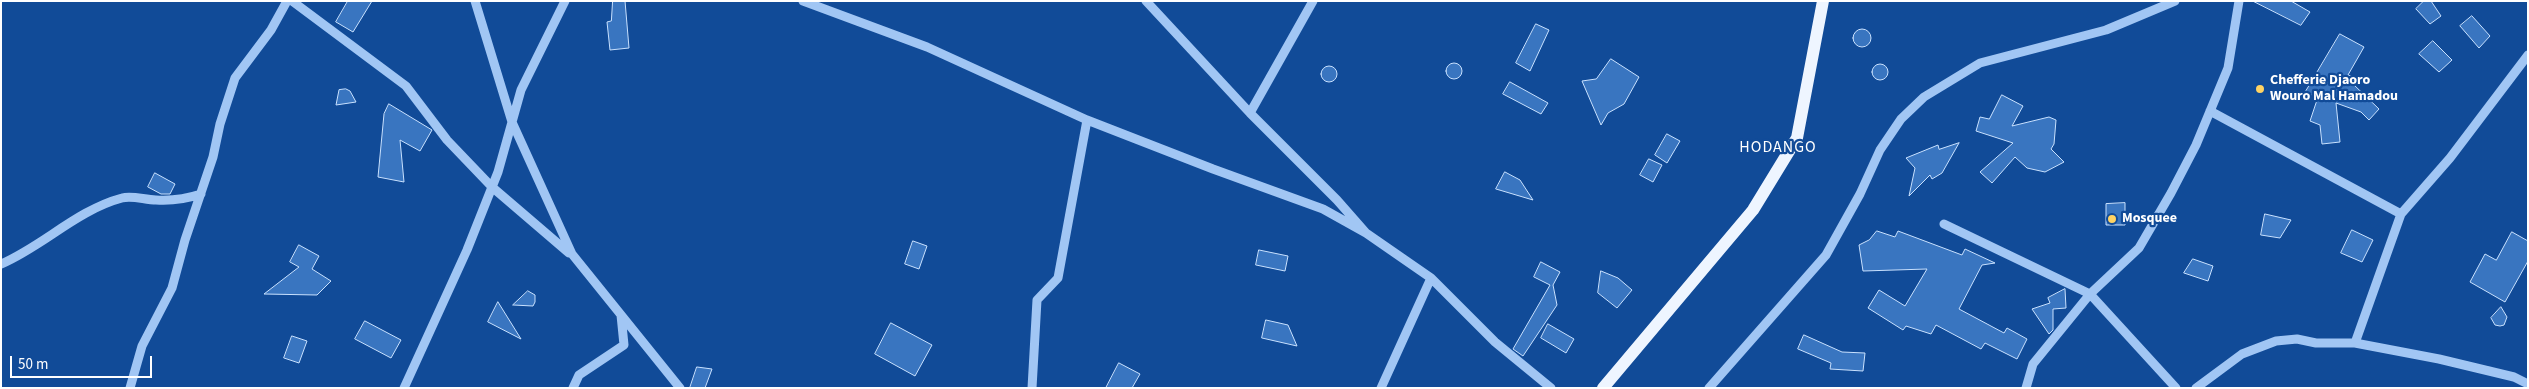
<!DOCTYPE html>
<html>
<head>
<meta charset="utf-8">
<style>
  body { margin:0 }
  #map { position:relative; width:2529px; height:389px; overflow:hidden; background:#114b98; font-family:"Source Sans 3",sans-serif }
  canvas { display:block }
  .frame { position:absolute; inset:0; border:2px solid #fff; pointer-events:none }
  .scale { position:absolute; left:10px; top:356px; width:142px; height:22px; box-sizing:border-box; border:2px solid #fff; border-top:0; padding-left:6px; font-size:15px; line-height:18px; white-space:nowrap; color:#fff; -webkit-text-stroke:4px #114b98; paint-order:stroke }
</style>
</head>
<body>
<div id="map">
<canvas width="2529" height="389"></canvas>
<div class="frame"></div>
<div class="scale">50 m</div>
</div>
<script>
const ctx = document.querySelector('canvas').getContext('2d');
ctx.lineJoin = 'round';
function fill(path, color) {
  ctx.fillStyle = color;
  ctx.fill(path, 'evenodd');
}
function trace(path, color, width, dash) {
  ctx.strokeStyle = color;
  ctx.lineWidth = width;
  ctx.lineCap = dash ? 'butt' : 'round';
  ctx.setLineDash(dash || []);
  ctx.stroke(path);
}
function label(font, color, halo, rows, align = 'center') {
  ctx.font = font + ' "Source Sans 3",sans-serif';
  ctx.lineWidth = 4.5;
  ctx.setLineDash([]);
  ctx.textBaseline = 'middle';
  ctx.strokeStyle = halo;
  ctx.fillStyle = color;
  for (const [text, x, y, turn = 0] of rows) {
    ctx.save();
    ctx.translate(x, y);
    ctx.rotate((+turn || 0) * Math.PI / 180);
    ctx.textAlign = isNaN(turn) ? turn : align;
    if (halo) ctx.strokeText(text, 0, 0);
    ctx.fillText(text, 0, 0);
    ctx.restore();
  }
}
const building = new Path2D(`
  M348 1H372L353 32 336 22Z
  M613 1H625L629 48 610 50 607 22 611 21Z
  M2253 1H2291L2310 12 2301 25Z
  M2424 1H2431L2441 16 2430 24 2416 9Z
  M2472 16 2490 36 2479 48 2460 26Z
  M1536 24 1549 30 1530 71 1516 63Z
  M1853 38a9 9 0 1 1 18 0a9 9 0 1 1-18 0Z
  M2340 34 2364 47 2348 75 2356 78 2353 84 2379 109 2369 120 2361 112 2336 103 2340 142 2322 144 2320 125 2310 121 2318 97 2305 93Z
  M2433 41 2452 60 2439 72 2419 54Z
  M1611 59 1639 77 1624 104 1608 113 1601 125 1582 81 1596 79Z
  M1446 71a8 8 0 1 1 16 0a8 8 0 1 1-16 0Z
  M1872 72a8 8 0 1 1 16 0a8 8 0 1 1-16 0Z
  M1321 74a8 8 0 1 1 16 0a8 8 0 1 1-16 0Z
  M1510 82 1548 103 1541 114 1503 94Z
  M346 89 350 91 356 102 336 105 339 90Z
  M2002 95 2023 106 2012 126 2049 117 2056 120 2054 144 2051 149 2064 162 2045 172 2027 168 2015 157 1992 183 1980 172 2013 143 1976 131 1980 117 1989 119Z
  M389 104 432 130 420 151 400 140 404 182 378 177 384 114Z
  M1667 134 1680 141 1667 163 1655 155Z
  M1959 143 1942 173 1932 179 1930 175 1909 196 1915 168 1906 158 1938 145 1939 149Z
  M1649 159 1662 165 1653 182 1640 175Z
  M1505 172 1520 180 1533 200 1496 189Z
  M155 173 175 184 170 194H161L148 187Z
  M2125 203V225H2106V204Z
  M2265 214 2291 220 2280 238 2261 235Z
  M2352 230 2373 240 2362 262 2341 253Z
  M1877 231 1895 237 1898 231 1962 255 1965 249 1995 263 1982 265 1959 309 2004 333 2007 328 2027 339 2017 359 1985 343 1981 349 1936 325 1931 334 1906 326 1903 330 1868 308 1879 290 1905 306 1927 269 1863 271 1859 245 1869 240Z
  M2512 232 2528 241V261L2505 302 2470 282 2485 254 2496 260Z
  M913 241 927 246 919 269 905 264Z
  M299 245 319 256 312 269 331 281 317 295 264 294 299 267 290 262Z
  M1259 250 1288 256 1285 271 1256 265Z
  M2193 259 2213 266 2208 281 2184 273Z
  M1541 262 1560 272 1553 285 1557 305 1523 356 1513 349 1550 285 1534 277Z
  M1601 271 1618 278 1632 290 1617 308 1598 293Z
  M2065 289 2066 308 2053 309V330L2049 334 2032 309 2050 303 2048 298Z
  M528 291 535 295V302L533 306 513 305Z
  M498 302 521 339 488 322Z
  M2501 307 2507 317 2504 325 2500 326 2495 325 2491 318Z
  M1266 320 1288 325 1297 346 1262 338Z
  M365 321 401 340 391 358 355 339Z
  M891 323 932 345 915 376 875 354Z
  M1548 324 1574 339 1566 353 1541 338Z
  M1804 335 1842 352 1865 353 1863 371 1830 369 1831 363 1798 349Z
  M292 336 307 341 299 363 284 358Z
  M1119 363 1140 374 1132 388H1106Z
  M697 367 712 369 705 388H690Z`);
fill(building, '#3975c0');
trace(building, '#c9e1fe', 1);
trace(new Path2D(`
  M292 1 406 86 447 140 492 187 569 253
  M475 1 512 122 572 254 680 388
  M803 1 927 47 1087 120 1213 169 1323 209 1366 233
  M1146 1 1250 113 1337 200 1366 233 1431 278 1495 342 1551 388
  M2210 111 2401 214
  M1250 113 1313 1
  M1944 224 2090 294 2176 388
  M1 264C43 246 77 210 122 198 132 195 145 200 156 200 172 201 186 199 201 194
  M2355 343 2401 214 2450 158 2528 55
  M130 388 142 346 172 288 185 240 213 157 220 124 235 78 271 30 287 1
  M404 388 467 250 498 172 521 90 565 1
  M573 388 579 375 624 345 621 315
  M1032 388 1037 300 1058 278 1087 120
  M1381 388 1431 278
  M1709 388 1826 255 1860 194 1880 150 1901 119 1924 97 1980 63 2106 30 2175 1
  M2026 388 2033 364 2090 294 2139 248 2171 193 2196 145 2228 68 2239 1
  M2196 388 2242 354 2276 341 2297 339 2316 343H2355L2439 359 2514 377 2528 384`), '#a1c6f4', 9);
trace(new Path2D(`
  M1603 388 1753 210 1797 138 1823 1`), '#eef5ff', 12);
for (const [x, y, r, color] of [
  [2260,89,5,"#ffd364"],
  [2112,219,5,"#ffd364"]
]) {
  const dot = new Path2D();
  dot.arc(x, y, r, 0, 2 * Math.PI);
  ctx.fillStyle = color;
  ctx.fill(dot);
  trace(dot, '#114b98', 2);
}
label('bold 14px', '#fff', '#114b98', [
  ["Chefferie Djaoro",2270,81],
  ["Wouro Mal Hamadou",2270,97],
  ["Mosquee",2122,219]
], 'left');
ctx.letterSpacing = '1px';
label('16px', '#fff', '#114b98', [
  ["HODANGO",1778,148]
]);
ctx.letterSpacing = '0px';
</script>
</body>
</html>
